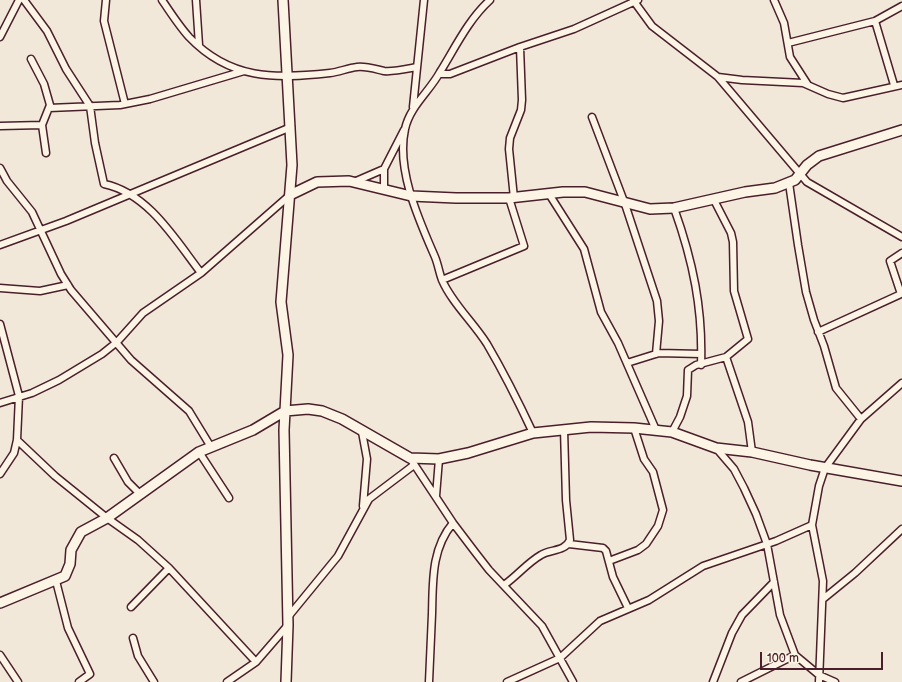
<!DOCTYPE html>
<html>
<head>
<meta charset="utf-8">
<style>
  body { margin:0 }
  #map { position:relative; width:902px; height:682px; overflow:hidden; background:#f1e8da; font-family:"Balsamiq Sans",sans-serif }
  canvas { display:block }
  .scale { position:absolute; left:760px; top:652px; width:123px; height:18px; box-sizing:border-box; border:2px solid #4a1f2b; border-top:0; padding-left:5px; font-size:12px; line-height:14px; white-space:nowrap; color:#4a1f2b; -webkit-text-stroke:3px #fcf5e5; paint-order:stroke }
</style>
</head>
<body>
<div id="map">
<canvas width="902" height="682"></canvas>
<div class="scale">100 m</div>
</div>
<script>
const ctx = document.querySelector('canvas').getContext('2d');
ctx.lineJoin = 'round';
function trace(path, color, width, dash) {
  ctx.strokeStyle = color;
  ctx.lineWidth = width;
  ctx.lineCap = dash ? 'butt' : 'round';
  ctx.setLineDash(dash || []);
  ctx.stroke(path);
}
const street = new Path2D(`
  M24 0 47 31 66 69 90 106 95 143 104 184C148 193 175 239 201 273
  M106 0 104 21 125 104
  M162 0C170 12 179 26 189 37 230 80 275 79 330 73 339 72 348 68 357 67 366 66 375 69 384 71 394 72 406 69 417 67
  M196 0 199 45
  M490 0C468 20 455 48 440 72 430 91 410 106 405 129 396 170 419 220 435 257 438 264 439 272 442 280 452 303 473 322 487 344 504 373 519 403 533 433
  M633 0 652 26 718 77 807 182 902 237
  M774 0 784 23 790 57 808 85
  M875 21 894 85
  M0 37 19 0
  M788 43 875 21 902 6
  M31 59 44 84 50 105 42 125 46 153
  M439 74H450L520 47 574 29 638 0
  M718 77 742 80 803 83 828 94 843 98 902 85
  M413 107 424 0
  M49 108 120 105 150 99 244 71
  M592 117 625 204 657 301 659 321 656 354
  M0 126 42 125
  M0 168 7 181 32 212 61 274 71 290 131 360 189 411 211 447
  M354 182 384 169
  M789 183 798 245 806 292 814 320 824 346 836 388 861 419
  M384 189V169L404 130
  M549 194 584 249 601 312 618 343 656 430
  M514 198 509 149 510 138 521 110 522 100 520 47
  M674 208C693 261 703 309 701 365
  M0 245 66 221 291 127
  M442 280 524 246 509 198
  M0 288 40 291 68 285
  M0 324 19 396 17 440 14 453 0 474
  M818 332 901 294 890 261 902 253
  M726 357 748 422 752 452
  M627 363 659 353 701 354
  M0 403 32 393 59 380 102 354 117 342 143 313 201 273 290 195
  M362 432 367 459 363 506
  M672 432 680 417 687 396 688 370 696 365 726 357 748 339 734 291 733 242 731 233 714 200
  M17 440 55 476 107 518 138 540 169 568 256 662
  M716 448 734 469 744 488 756 514 767 544 780 615 795 655 819 675 835 682
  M199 452 229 498
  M114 458 128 482 140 494
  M410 458 453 523 475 552 489 570 542 626 573 682
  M436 496 439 459
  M569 544 603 548 606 551 613 577 628 608
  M609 561 638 550 646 544 658 526 663 510 653 472 644 459 634 428
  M56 581 68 628 90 674 79 682
  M504 585C517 576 527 563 541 555 550 549 565 552 570 540L566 500 564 429
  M823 599 855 573 902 529
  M131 607 169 568
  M288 617 338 556 369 499 414 465
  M133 638 138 656 154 682
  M0 655 18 682
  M227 682 256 662 288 625
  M429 682C430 659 431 637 432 614 433 582 431 549 453 523
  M507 682 560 658 600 621 649 600 703 566 776 541 812 525
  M713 682 732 633 742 615 774 582
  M741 682 795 655
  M819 682 823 581 812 525 819 486 825 468 861 419 902 383`);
const secondary = new Path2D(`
  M283 0 292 165 281 302 288 355 284 430 288 625 286 682
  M290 195 317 182 349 181 411 196 456 198H509L563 192H585L650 209 674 208 745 192 775 188 795 180 807 165 819 156 902 130
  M0 603 65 576 70 564 71 550 81 532 107 518 199 452 253 430 285 411 308 409 322 411 342 419 410 458 439 459 468 453 533 433 591 427 634 428 672 432 716 448 752 452 810 465 902 481`);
trace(street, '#4a1f2b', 9);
trace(secondary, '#4a1f2b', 12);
trace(street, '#fcf5e5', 6);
trace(secondary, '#fcf5e5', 9);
</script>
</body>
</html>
